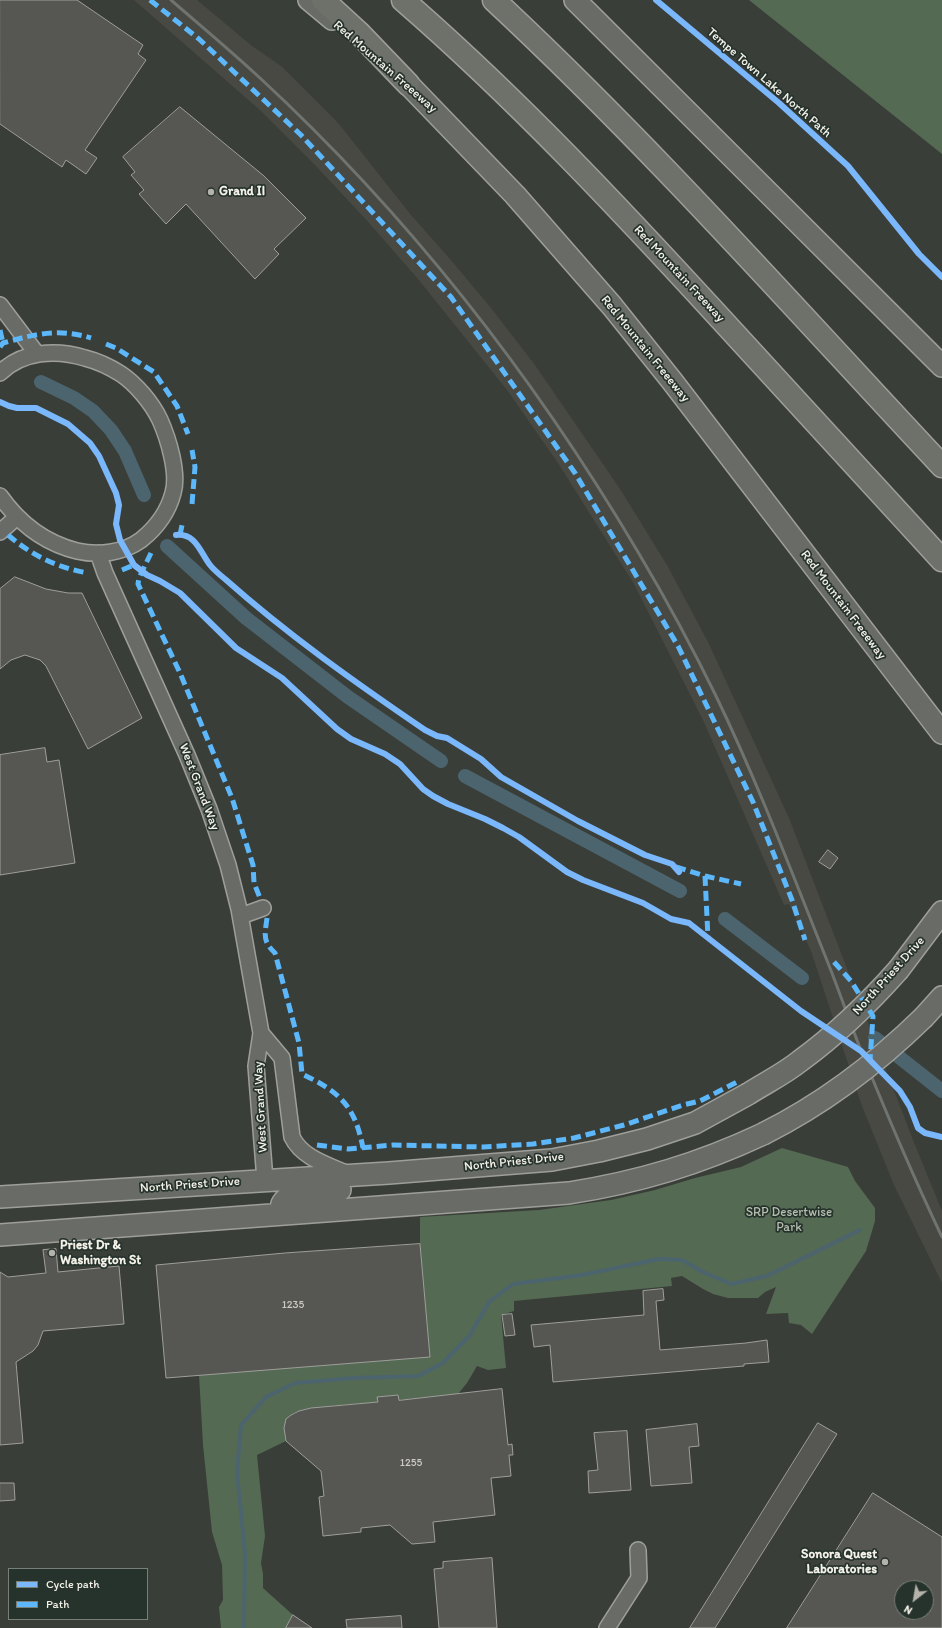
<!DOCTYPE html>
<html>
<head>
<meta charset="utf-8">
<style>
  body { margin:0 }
  #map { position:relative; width:942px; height:1628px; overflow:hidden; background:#3a3e39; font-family:Itim,sans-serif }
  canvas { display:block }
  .legend { position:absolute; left:8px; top:1568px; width:140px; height:52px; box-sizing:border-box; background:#26332d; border:1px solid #787f78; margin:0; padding:5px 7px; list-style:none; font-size:12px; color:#f4f1e8 }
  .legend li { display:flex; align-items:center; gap:8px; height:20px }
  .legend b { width:20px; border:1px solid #787f78 }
  .north { position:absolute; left:894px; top:1580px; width:40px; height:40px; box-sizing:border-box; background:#26332d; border:1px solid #787f78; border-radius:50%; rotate:211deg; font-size:11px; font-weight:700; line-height:16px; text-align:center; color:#f4f1e8 }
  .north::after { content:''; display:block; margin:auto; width:14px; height:18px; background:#b3b2ab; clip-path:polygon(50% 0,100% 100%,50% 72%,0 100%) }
</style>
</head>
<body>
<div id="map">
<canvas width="942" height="1628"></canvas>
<ul class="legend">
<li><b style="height:5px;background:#7ab7fb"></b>Cycle path</li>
<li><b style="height:5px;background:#5cb8fa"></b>Path</li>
</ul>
<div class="north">N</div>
</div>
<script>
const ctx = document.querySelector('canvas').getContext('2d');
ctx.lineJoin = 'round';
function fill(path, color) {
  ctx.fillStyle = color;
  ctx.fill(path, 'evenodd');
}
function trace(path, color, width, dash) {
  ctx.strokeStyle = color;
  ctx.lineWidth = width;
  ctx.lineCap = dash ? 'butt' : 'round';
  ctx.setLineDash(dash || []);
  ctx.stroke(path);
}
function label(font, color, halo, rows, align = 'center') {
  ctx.font = font + ' Itim,sans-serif';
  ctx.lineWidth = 3.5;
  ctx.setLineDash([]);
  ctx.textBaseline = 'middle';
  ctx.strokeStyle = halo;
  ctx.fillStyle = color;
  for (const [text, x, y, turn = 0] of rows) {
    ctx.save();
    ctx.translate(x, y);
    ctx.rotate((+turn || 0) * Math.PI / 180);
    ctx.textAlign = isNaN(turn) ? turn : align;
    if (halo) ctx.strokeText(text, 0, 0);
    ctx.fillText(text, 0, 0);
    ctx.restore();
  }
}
fill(new Path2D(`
  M134 0H197L252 46 281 66 339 124 411 215 450 259 491 308 535 365 620 489 667 565 708 642 789 818 915 1145 942 1211V1283L894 1185 862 1106 811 951 789 904 784 905 703 720 634 584 558 463 507 390 418 279 370 224 315 165 261 111Z`), '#484942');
fill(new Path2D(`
  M749 0H942V154Z
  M782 1148 848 1167 855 1181 875 1208V1221L866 1251 812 1334 801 1325 789 1323 788 1313 766 1314 776 1287 765 1292 758 1298H728L713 1294 703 1289 682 1276 671 1278 672 1286 514 1301V1311L501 1315 506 1368 488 1370 477 1366 467 1383 458 1394 399 1400 398 1395 378 1397V1402C361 1404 303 1406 292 1414 284 1420 284 1432 286 1441L257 1455 265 1536 261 1563 263 1574V1588L293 1615 286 1628H221L219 1607 223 1600 222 1565 212 1532 203 1445 199 1375 430 1357 420 1244V1217L539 1210 611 1200 655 1190 695 1178 741 1167Z`), '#556a52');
trace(new Path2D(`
  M244 1628 245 1553 237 1473 241 1425 266 1397 295 1383 354 1378 418 1376 443 1363 470 1335 489 1302 513 1284 582 1275 659 1259 682 1260 703 1272 731 1284 767 1276 860 1230`), '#4c646e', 4);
trace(new Path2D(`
  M41 382 74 398 93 411 111 430 125 451 144 495
  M167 546 246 618 348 697 441 761
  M465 776 680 891
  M725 919 802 978
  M875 1038 942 1091`), '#4c646e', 14);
const building = new Path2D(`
  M0 0H77L143 45 138 54 146 60 85 150 97 158 86 174 66 160 62 167 0 124Z
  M180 107 264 176 306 218 274 249 279 254 255 279 186 204 166 224 139 194 144 190 131 175 135 172 123 157Z
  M15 577 46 589 68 593H82L142 718 88 749 46 666 40 660 25 655 11 660 0 669V589Z
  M45 748 47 762 59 760 75 863 0 875V755Z
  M828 850 838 858 830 869 819 862Z
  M420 1244 430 1357 166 1378 156 1265 285 1253Z
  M56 1249 58 1272 119 1266 124 1324 43 1331 38 1345 33 1351 16 1362 23 1443 0 1445V1272L8 1277 46 1273 43 1250Z
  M663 1289 664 1300 656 1301 660 1350 746 1343 767 1340 769 1362 744 1364V1366L553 1382 550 1345 534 1347 531 1325 644 1315 643 1291Z
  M512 1314 515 1335 505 1336 502 1315Z
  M502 1389 508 1445 512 1444 513 1455H509L511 1476 491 1478 495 1515 433 1522 435 1542 412 1544 390 1525 361 1528V1532L323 1536 319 1497 324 1496 321 1471 286 1441 284 1428 286 1419 291 1415 299 1411 311 1408 378 1402 377 1397 398 1395 399 1400Z
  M818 1423 837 1434 812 1474 715 1628H690Z
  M697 1424 699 1446 689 1447 692 1483 651 1486 646 1430Z
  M627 1431 631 1490 589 1493 588 1471 598 1470 594 1433Z
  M0 1483H14L15 1500 0 1501Z
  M873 1493 942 1537V1628H787ZM902 1588H926V1612H902Z
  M492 1558 497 1628H439L434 1569 443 1568V1562Z
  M293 1615 312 1628H286Z
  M401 1616 402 1628H347L346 1620Z`);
fill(building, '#565652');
trace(building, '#9e9f9b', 1);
const minor = new Path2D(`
  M0 305 37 354
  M0 373C22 351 56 349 85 358 97 361 110 367 121 374 136 384 152 403 160 420 168 438 179 473 173 493 168 512 156 528 141 540 123 553 99 556 77 551 45 543 19 523 0 496
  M0 532 17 517
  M98 553 105 573 187 755 209 809 228 865 239 909 261 1033 256 1066 265 1180
  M241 916 263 908
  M261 1033 282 1058 292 1137C302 1158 328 1165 348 1174
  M607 1628 639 1578 638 1550`);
const tertiary = new Path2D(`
  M308 0 332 20`);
const secondary = new Path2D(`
  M575 0 942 366
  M408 84 515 195 612 306 672 381 942 733
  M899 969 942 912
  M924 1017 942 997
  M0 1197 389 1173 552 1160 599 1151 647 1139 695 1123 748 1094
  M280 1214C281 1211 281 1207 282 1204 289 1189 326 1191 340 1190
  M0 1235 569 1193C639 1182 699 1164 763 1134`);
const motorway = new Path2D(`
  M323 0 359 33 408 84
  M403 0C516 98 619 208 720 318 794 399 868 479 942 560
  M494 0C652 147 795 309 942 466`);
trace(minor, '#9e9f9b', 18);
trace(tertiary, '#9e9f9b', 22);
trace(secondary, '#9e9f9b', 24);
trace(motorway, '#9e9f9b', 25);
trace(minor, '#686b66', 15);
trace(tertiary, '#686b66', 19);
trace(secondary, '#686b66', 21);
trace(motorway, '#6e706a', 22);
trace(new Path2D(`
  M171 0C201 26 231 51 260 78 409 216 535 378 638 552 666 599 692 647 716 696 758 783 792 873 828 963 840 993 850 1023 862 1053 887 1115 913 1176 942 1237`), '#707470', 3);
const secondaryBridge = new Path2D(`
  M748 1094C765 1083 784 1074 800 1061 837 1034 869 1003 899 969
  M763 1134C823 1104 876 1064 924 1017`);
trace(secondaryBridge, '#9e9f9b', 24, []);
trace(secondaryBridge, '#686b66', 21);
trace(new Path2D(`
  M150 0 199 39 301 135 451 297 575 473 678 646 753 802 792 900 805 940
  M0 330 3 343
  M106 344 116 348 154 372 177 406 188 434
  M0 347 3 343C35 334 58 328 91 338
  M192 504 195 467 192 450
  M8 535C31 555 58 568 88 573
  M180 535 182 525
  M151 553 139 578 138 584 180 673 232 798 253 865 254 883 260 898
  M122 570 134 565
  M676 867 705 876 741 884
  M705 876 708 938
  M267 918C265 934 262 941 275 953L299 1043 302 1074C340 1092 355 1106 363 1148
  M834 962 851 981 873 1016 870 1061
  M317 1145 348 1149 393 1145 483 1147 533 1144 574 1138 624 1125 683 1105 700 1101 737 1082`), '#5cb8fa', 5, [10, 5]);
trace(new Path2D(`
  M656 0 779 103 848 166 919 254 942 277
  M0 402 9 406 17 408H36L68 424 90 443 99 456 116 493 119 505 116 524 120 540 134 565 147 575 160 581 180 593 236 648 282 678 337 729 351 739 385 754 400 764 423 789 433 796 448 804 485 819 503 828 519 837 567 872 583 880 643 903 671 919 689 923 801 1011 861 1051 900 1091 910 1107 918 1128 925 1133 942 1137
  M176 535C196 533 200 552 210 565 214 570 220 575 225 579 288 635 356 683 425 730L437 736 447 738 481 759 501 777 578 821 645 855 672 864 679 872`), '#7ab7fb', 6);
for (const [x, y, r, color] of [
  [211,192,4,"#b3b2ab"],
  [52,1253,4,"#b3b2ab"],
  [885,1562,4,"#b3b2ab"]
]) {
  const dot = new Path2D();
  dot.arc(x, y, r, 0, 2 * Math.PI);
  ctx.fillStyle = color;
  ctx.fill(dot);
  trace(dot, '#26332d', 1.5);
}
label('11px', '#cccac2', null, [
  ["1235",293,1305],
  ["1255",411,1463]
]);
label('13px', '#f4f1e8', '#26332d', [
  ["Red Mountain Freeeway",385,67,41],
  ["Tempe Town Lake North Path",769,83,41],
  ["Red Mountain Freeway",679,274,47],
  ["Red Mountain Freeeway",645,349,51],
  ["Red Mountain Freeeway",843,605,53],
  ["West Grand Way",199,787,69],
  ["North Priest Drive",889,976,-48],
  ["West Grand Way",261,1107,-93],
  ["North Priest Drive",514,1162,-6],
  ["North Priest Drive",190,1185,-4]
]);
label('bold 13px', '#f4f1e8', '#26332d', [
  ["Grand II",219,192],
  ["Priest Dr &",60,1246],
  ["Washington St",60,1261],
  ["Sonora Quest",877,1555,"right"],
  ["Laboratories",877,1570,"right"]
], 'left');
label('13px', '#b6beae', '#26332d', [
  ["SRP Desertwise",789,1213],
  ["Park",789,1228]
]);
</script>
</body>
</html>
